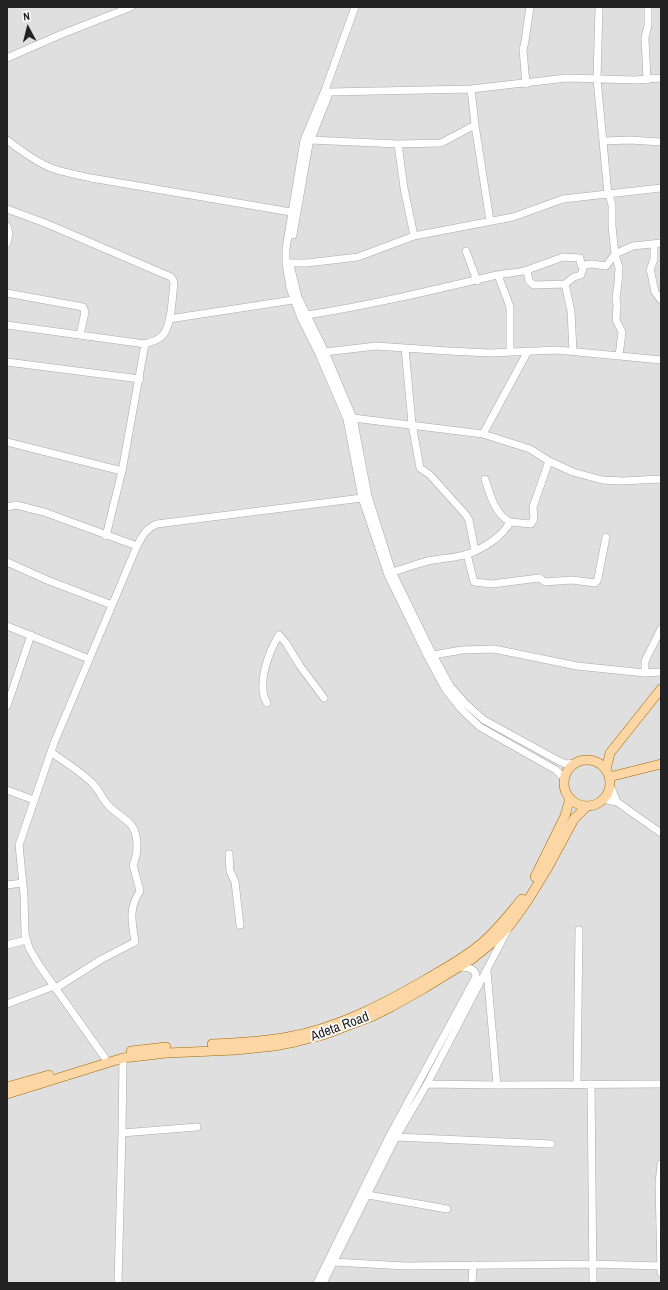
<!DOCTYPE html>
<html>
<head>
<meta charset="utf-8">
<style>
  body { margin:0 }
  #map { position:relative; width:668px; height:1290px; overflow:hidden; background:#f2efe9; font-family:"Archivo Narrow",sans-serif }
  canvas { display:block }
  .frame { position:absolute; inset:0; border:8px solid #222; pointer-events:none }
  .north { position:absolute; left:8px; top:8px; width:40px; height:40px; -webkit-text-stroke:3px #fff; paint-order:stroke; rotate:353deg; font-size:11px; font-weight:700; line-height:16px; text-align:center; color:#222 }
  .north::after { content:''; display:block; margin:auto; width:14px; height:18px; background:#222; clip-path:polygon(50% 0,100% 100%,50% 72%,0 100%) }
</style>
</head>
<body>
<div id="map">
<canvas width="668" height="1290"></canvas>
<div class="frame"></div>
<div class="north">N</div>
</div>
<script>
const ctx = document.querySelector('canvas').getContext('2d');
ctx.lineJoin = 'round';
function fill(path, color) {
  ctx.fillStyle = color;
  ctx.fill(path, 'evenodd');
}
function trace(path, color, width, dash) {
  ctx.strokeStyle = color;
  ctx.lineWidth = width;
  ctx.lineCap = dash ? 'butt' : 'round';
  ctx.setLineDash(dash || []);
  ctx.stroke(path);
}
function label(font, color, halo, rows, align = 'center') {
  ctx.font = font + ' "Archivo Narrow",sans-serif';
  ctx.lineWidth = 3.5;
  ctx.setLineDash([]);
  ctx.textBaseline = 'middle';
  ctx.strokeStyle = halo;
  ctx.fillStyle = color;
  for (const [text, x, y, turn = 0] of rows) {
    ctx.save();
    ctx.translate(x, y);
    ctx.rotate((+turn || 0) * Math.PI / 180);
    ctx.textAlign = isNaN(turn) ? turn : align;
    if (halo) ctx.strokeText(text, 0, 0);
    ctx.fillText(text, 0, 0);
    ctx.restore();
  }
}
fill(new Path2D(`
  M7 7H661V1283H7Z`), '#e0dfdf');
const minor = new Path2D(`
  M355 7 325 90 304 140 286 249V263L290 288 301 318 319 354 347 419 362 498 388 575 428 657 446 690 462 710 480 727 556 770 564 778
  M599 7 597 79 608 194 610 198 612 205V226L615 254 619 268 618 283 616 298 617 305 616 320 622 332 619 356
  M7 58 62 34 131 7
  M647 80 645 38 648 25V7
  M526 84 523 50 525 41 530 7
  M471 89 475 125 490 221
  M329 92 471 89 567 78 635 80 661 78
  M7 140C20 150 39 164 54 169 66 173 79 175 91 178L291 212
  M310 140 398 144 404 188 414 236
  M604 141 630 140 661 142
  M398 144 441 143 475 125
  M7 209 45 223 171 277 173 280 174 283C172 297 172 326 162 336 158 340 151 342 145 344L7 325
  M7 226 9 233 7 243
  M293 235 309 144 328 96
  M654 244V259L650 270 651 273 655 292 661 300
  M466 251 477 281
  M290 263H307L358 257 414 236 513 217 563 199 661 188
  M290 265 298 297 325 352 353 418 368 496 392 572 433 655 450 686 466 704 484 720 559 761 566 764 576 763
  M527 270 563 257 580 258 581 265H584
  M498 275 510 307V352
  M565 284 571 311 573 351
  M7 293 83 307 85 312 80 335
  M307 315C371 305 434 290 497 275 507 273 517 273 527 270L529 281 534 285 565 284 574 277 581 275 584 265 592 264 606 266 615 254 633 246 661 243
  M169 319 293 300
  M405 348 412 424 420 468 430 475 466 515 469 520 475 551
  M325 352 376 346 448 351 490 353 557 350 661 360
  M7 362 140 379
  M353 418 483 434 530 449 549 461 573 472 602 480 623 481 661 479
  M483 434 528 351
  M7 442 122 471
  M485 479C490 495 495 514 510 522
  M7 507 16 505 44 512 137 546
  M106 536 122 471 145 344
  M467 554 474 582 492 584 539 578 541 579 545 582 572 580 595 583 597 581 598 578 606 537
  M7 562 47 580 112 605
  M392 572C404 569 416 564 428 561 441 558 456 558 468 554 484 548 502 537 510 522L531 524 534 519 533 507 549 461
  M7 626 89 659
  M433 655 462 650 494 649 577 666 645 673 661 672
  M645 673V661L661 629
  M267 703C256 685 269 651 279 635L286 643 300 666 324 698
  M7 706 31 635
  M51 752C65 763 83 772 95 786 100 792 103 800 109 806 115 813 126 818 132 826 139 837 138 854 133 865L140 891C128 910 132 921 135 942L102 959 56 988
  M610 785 617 802
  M7 790 34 800
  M603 799 617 802 661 833
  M229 854 230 871 235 882 240 925
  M7 885 23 883
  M7 945 26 940
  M487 971 497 1085
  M7 1004 54 986
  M105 1058 39 965 29 948 25 934 24 895 19 845 54 743 137 546C142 537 146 528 157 524L362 498
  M427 1084 497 1085 661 1084
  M577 1084 579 930
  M591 1084 593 1283
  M122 1133 197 1127
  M396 1137 551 1144
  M661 1164 659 1183 661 1273
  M368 1195 447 1209
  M333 1262 406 1266 593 1264 660 1266
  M118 1283 122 1133 123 1058
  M317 1283 389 1137 476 977C476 968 467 967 459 967
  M323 1283 396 1137 427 1084 508 929
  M472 1283 473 1265`);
const major = new Path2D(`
  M564 783a23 23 0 1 1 46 0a23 23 0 1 1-46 0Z
  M606 770 610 753 661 689
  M609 777 661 764
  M535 877 565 816 570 798
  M212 1044C238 1043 263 1042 288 1037 337 1028 382 1005 425 980 445 968 466 957 483 942 498 929 510 913 522 899
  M131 1051 166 1047
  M7 1087 49 1075
  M7 1094 123 1058 167 1053 236 1050 274 1046 295 1042 323 1035 373 1016 391 1007 423 989 472 959 493 942 510 925 528 900 547 869 574 819 587 806`);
trace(minor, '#a9a9a9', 8);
trace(major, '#a06b00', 10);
trace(minor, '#fff', 7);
trace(major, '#fcd6a4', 9);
label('14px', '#222', '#fff', [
  ["Adeta Road",340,1027,-20]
]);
</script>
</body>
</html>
